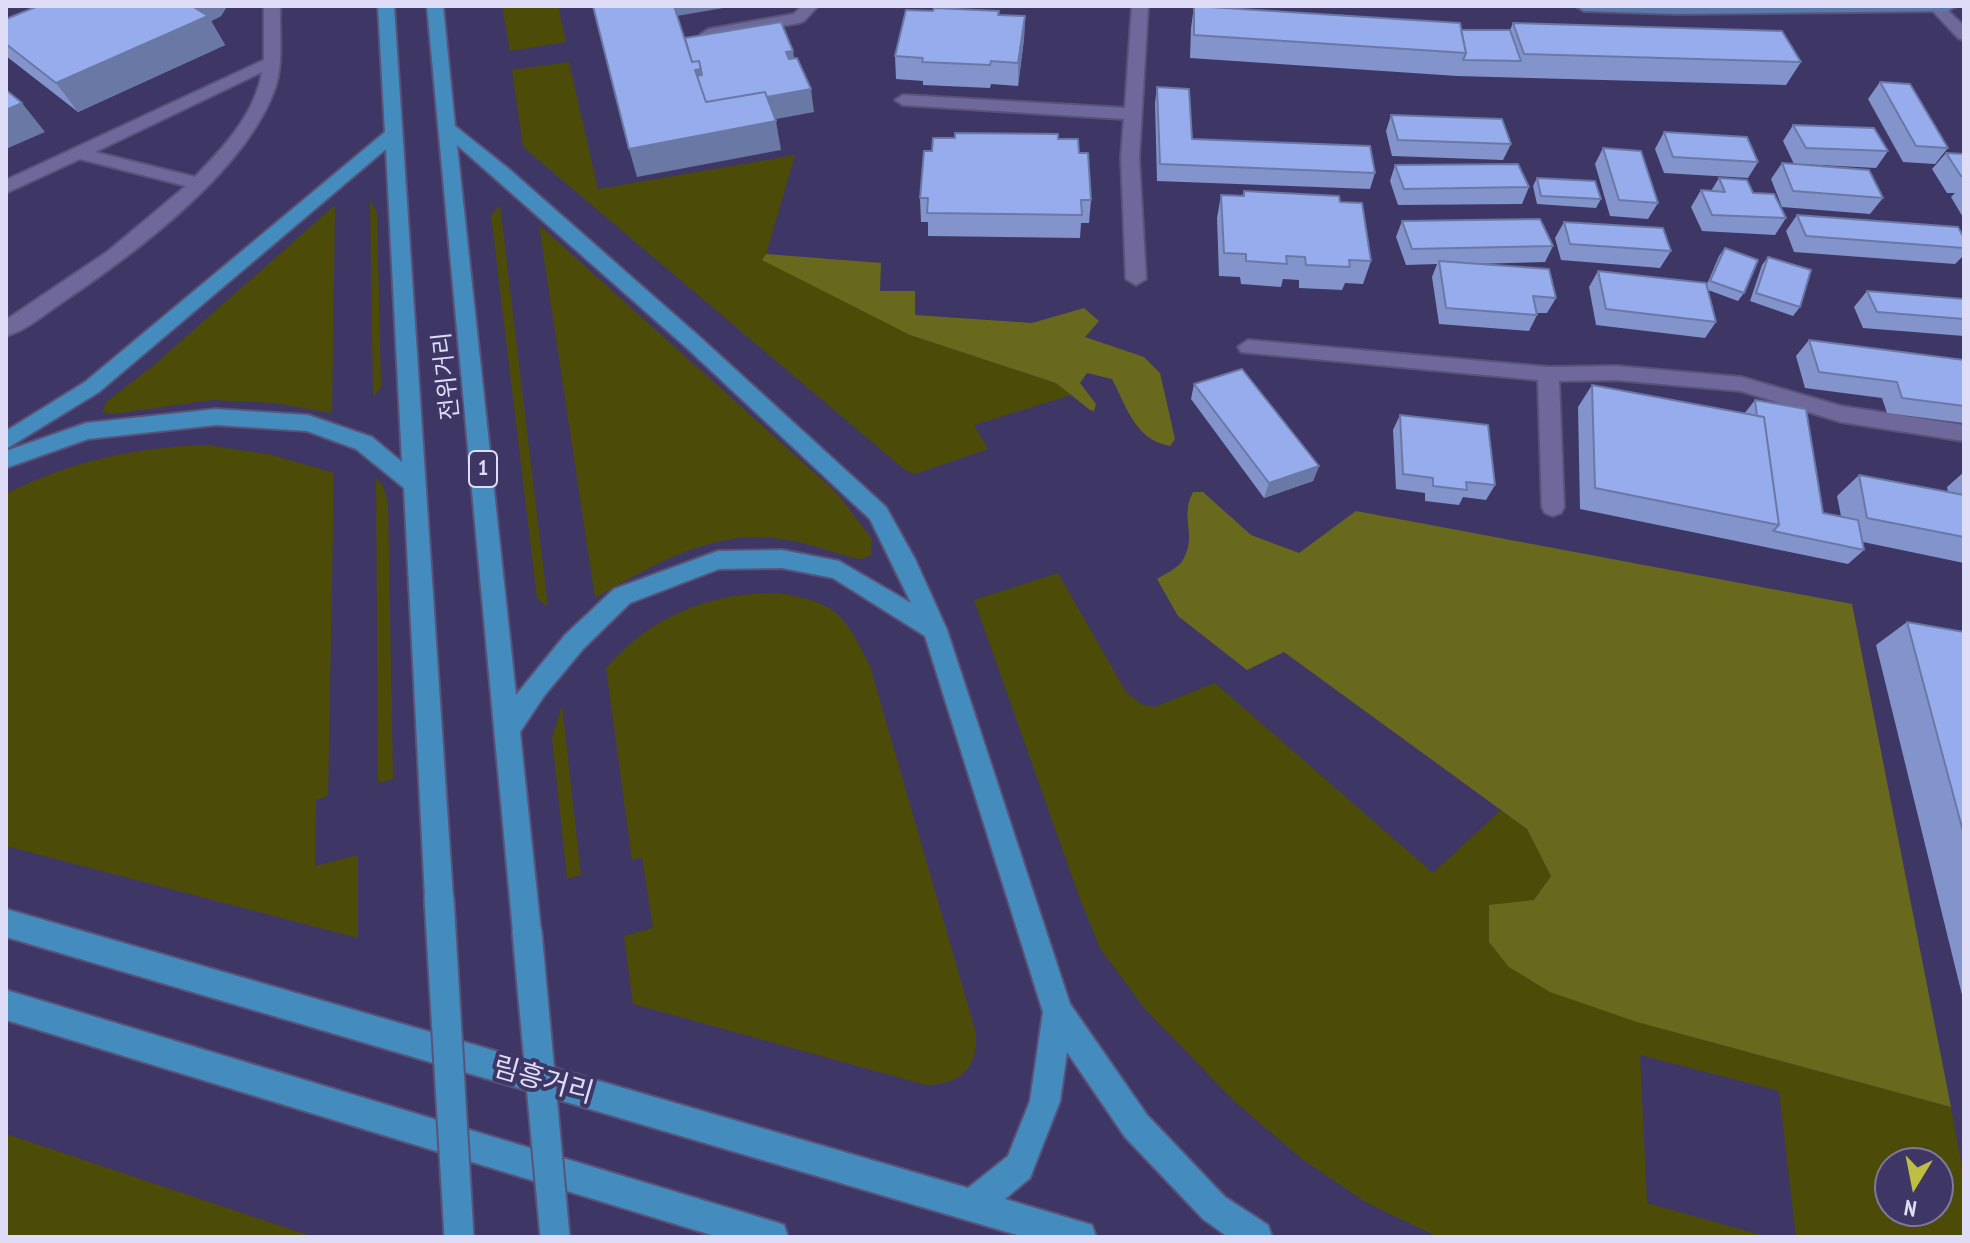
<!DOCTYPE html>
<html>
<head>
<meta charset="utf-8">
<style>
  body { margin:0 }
  #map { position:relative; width:1970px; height:1243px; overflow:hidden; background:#3e3664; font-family:"PT Sans Narrow",sans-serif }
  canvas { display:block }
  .frame { position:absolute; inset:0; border:8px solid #dfdcf8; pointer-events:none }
  .north { position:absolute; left:1874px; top:1147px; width:80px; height:80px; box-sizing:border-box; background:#3e3664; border:2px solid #7e789f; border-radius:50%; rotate:190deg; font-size:22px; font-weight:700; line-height:32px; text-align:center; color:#dfdcf8 }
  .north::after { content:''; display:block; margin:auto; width:28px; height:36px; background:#bebf42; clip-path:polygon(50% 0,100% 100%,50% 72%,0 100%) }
</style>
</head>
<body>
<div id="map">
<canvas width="1970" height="1243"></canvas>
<div class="frame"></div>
<div class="north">N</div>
</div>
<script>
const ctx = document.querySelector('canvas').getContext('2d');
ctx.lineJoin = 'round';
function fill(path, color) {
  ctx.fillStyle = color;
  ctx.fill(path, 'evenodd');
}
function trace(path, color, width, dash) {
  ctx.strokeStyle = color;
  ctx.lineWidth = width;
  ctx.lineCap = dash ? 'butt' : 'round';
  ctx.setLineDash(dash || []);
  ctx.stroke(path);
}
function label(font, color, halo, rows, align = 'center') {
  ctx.font = font + ' "PT Sans Narrow","Noto Sans KR",sans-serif';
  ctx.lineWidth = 8;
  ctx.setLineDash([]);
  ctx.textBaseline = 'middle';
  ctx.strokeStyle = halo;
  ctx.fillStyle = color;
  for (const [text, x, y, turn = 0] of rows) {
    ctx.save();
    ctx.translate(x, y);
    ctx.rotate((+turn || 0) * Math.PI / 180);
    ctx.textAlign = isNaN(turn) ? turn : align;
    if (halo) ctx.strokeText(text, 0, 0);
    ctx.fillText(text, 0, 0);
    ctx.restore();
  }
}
fill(new Path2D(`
  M502 6H558L566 42 510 51Z
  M569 62 598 189 795 155 766 254 762 259 910 335 1056 383 1071 395 974 425 988 449 915 474 905 470 523 147 512 70Z
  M370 200 377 213 381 387 373 397Z
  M335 205 332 413 274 403 212 400 113 414 102 412 106 402 154 365Z
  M500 205 548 607 537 598 491 215Z
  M539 225 837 493 872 539 871 555 862 559 853 558C827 550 802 541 774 538 708 531 650 567 595 598Z
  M208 445 272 455 334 473 328 796 316 800 315 866 358 855V938L6 846V494C69 461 138 447 208 445Z
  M376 478 383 486 388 504 393 779 378 783Z
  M1058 573 1126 692 1143 705 1154 707 1215 683 1433 873 1501 810 1527 829 1551 876 1534 900 1637 1022 1951 1107 1964 1178V1237H1796L1779 1091 1640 1055 1647 1203 1768 1237H1438L1367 1203 1302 1159 1234 1101 1144 1008 1100 948 1080 899 974 600ZM1890 1163H1938V1211H1890Z
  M779 593C837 603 844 614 870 666L976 1033C978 1069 960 1084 926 1085L633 1004 624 936 653 928 642 857 632 860 606 668C651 616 710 592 779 593Z
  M562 705 581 875 567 879 552 738Z
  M6 1134 314 1237H6Z`), '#4c4c08');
fill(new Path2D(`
  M766 254 881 263 880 291H915V315L1032 323 1084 308 1099 321 1085 337 1144 357 1160 373 1175 439 1170 446C1135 440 1127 407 1112 379L1087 373 1080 383 1096 404 1094 411 1090 410 1056 383 910 335 762 260Z
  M1193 492H1203L1251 535 1299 553 1356 511 1852 604 1951 1107 1637 1022 1550 992 1509 967 1489 942V905L1534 900 1551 876 1527 829 1284 652 1247 670 1178 616 1157 579C1165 574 1178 568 1183 560 1198 534 1179 519 1193 492Z`), '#69691e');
const street = new Path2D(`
  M264 6H280C279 33 284 65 274 91 244 172 134 254 64 301 46 313 27 330 6 336V320L107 252 186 186 80 159 6 193V180L264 60ZM262 72C255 114 224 147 195 177L95 152Z
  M802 6H818L804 21 799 23 709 39 701 34 709 29 794 14Z
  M1132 6H1148L1139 158 1146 279 1136 285 1126 279 1121 158 1124 119 903 105 895 100 903 95 1125 108Z
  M1928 6H1943L1964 26V40L1958 38Z
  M1248 340 1548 367 1616 366 1741 377 1841 406 1964 425V441L1841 422 1741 391 1616 380 1559 381 1564 507 1561 513 1553 516 1545 513 1542 507 1538 380 1241 352 1238 347Z`);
const secondary = new Path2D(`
  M1576 6H1956L1948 11 1679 14 1584 11Z`);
const primary = new Path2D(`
  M378 6H394L453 898 449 908 439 912 429 908 425 898 404 488 356 449 307 431 216 425 88 439 6 468V451L86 423 216 409 308 415 372 437 402 462 386 149 99 392 6 449V431L85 382 385 132Z
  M427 6H443L455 126 509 169 702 339 886 507 915 559 947 630 1070 1004 1147 1115 1225 1197 1268 1225 1272 1237H1228L1203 1219 1125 1137 1067 1052 1060 1101 1030 1178 1005 1199 1092 1225 1096 1237H1024L6 937V909L968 1188 1008 1156 1030 1101 1043 1012 925 636 833 578 782 568 719 569 630 603 583 649 544 696 520 732 541 932 537 942 527 946 517 942 513 932ZM457 145 688 349 870 519 911 603 839 561 782 550 718 551 614 589 565 635 516 695Z
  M6 990 772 1221 784 1225 788 1237H718L6 1020Z`);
trace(street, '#595279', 4);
trace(secondary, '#595279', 4);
trace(primary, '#595279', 4);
fill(street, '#6f699b');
fill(secondary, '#597aac');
fill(primary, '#438cbd');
const primaryBridge = new Path2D(`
  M439 898 459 1237
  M527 932 555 1237`);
trace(primaryBridge, '#595279', 33, []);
trace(primaryBridge, '#438cbd', 29);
fill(new Path2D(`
  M38 6H227L221 16 211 21 225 45 78 112 6 56V19Z
  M1194 6 1461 30H1510L1513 23 1801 62 1786 85 1457 76 1190 58 1191 28Z
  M999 15 1025 16 1024 39 1018 86 991 84 990 88 923 85V81L896 79 895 56Z
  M1880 82 1948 148 1935 164 1903 162 1868 99Z
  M1157 87 1192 139 1375 173 1370 189 1157 181 1155 103Z
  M1391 115 1511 144 1503 160 1392 156 1386 131Z
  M1793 125 1888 151 1876 168 1801 164 1883 198 1870 214 1782 207 1771 179 1782 163 1794 164 1783 141Z
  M1664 132 1758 162 1748 178 1664 173 1655 149Z
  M955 138 1058 139 1079 153 1091 200 1089 223H1081L1080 238 928 236V222H921L920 198 932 151Z
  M1603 148 1658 203 1648 219 1610 216 1595 164Z
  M1946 153 1964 154V219L1951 197 1955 193H1947L1932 169Z
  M1395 165 1529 187 1522 204 1398 205 1390 181Z
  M1537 178 1601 199 1596 208 1537 204 1533 186Z
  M1719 178 1753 193 1786 218 1775 235 1702 231 1691 207 1701 190 1711 191Z
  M1244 191 1340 202 1371 261 1363 284 1345 283 1342 290 1299 288V280L1283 279 1281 287 1241 284 1240 277 1219 276 1217 218 1221 195 1242 196Z
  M1797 215 1964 238V255L1955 264 1794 252 1786 231Z
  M1402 221 1553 246 1545 262 1475 264 1556 298 1547 313H1536L1537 315 1529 331 1439 324 1432 277 1437 264 1406 265 1396 237Z
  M1564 222 1671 251 1660 268 1561 260 1555 238Z
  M1725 248 1744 293 1738 301 1708 290 1716 322 1705 338 1596 325 1589 287 1598 271 1707 284 1719 256Z
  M1768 257 1800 307 1793 316 1750 301 1762 265Z
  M1867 291 1964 299V336L1863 328 1854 307Z
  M1809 340 1964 360V423L1887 413 1882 398 1805 388 1796 356Z
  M1194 384 1319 466 1313 481 1264 498 1191 399Z
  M1592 385 1744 414 1755 400 1823 513 1841 516 1837 496 1859 475 1948 492 1947 487 1964 472V563L1863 542 1864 550 1848 564 1580 509 1578 407Z
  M1400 415 1495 485 1486 500 1463 497 1459 505 1425 501V493L1396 489 1393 430Z
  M1907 622 1964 632V1003L1876 645Z`), '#8294cb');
fill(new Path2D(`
  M185 6H227L221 16 211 21 225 45 78 112 56 83Z
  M638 6H735L642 22Z
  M1025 16 1024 39 1018 86V63Z
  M793 51 797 74 786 52Z
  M694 68 701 69 708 98Z
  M811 89 814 112 712 131 707 108Z
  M22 103 45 132 6 149V110Z
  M776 121 781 150 637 177 629 149Z
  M1319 466 1313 481 1264 498 1269 483Z`), '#6a78a5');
const building = new Path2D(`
  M38 6H192L208 16 56 83 6 44V19Z
  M593 6H674L692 62 699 61 701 69 695 70 706 102 765 92 776 121 629 149Z
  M1194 6 1460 23 1466 53 1194 35Z
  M934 8 999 11 998 15 1025 16 1018 63 991 61 990 65 922 62 923 58 895 56 906 10 933 11Z
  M781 22 793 51 786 52 789 59 797 58 811 89 767 97 765 92 706 102 697 76 702 75 699 61 692 62 685 38Z
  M1513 23 1782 31 1801 62 1524 54Z
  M1461 30H1510L1521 61 1463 60 1466 53Z
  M1880 82 1910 84 1948 148 1916 146Z
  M1157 87 1189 89 1192 139 1370 146 1375 173 1160 164Z
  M6 90 22 103 6 110Z
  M1391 115 1502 119 1511 144 1398 140Z
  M1793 125 1874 128 1888 151 1806 148Z
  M1664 132 1747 137 1758 162 1673 157Z
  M955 133 1058 134V139H1078L1079 153H1088L1091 200H1081L1082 215 927 213 928 198H920L924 151H932L933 138H955Z
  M1603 148 1641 151 1658 203 1619 200Z
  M1946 153 1964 154V177L1961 176Z
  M1782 163 1869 170 1883 198 1793 191Z
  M1518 164 1529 187 1404 189 1395 165Z
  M1537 178 1595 181 1601 199 1541 196Z
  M1719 178 1747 180 1753 193 1774 194 1786 218 1712 215 1701 190 1725 192Z
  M1244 191 1339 196 1340 202 1362 203 1371 261 1349 260 1350 267 1306 265 1305 257 1286 256 1287 264 1246 261V254L1224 253 1221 195 1244 196Z
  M1797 215 1958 227 1964 238V248L1806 236Z
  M1540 219 1553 246 1412 249 1402 221Z
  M1564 222 1663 228 1671 251 1570 244Z
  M1725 248 1758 260 1744 293 1710 281Z
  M1768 257 1811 270 1800 307 1756 293Z
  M1439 261 1549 269 1556 298 1533 296 1537 315 1446 308Z
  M1598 271 1706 283 1716 322 1606 309Z
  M1867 291 1964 299V319L1877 312Z
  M1809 340 1964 360V406L1902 398 1897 382 1819 372Z
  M1242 369 1319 466 1269 483 1194 384Z
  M1592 385 1764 417 1779 525 1595 488Z
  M1755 400 1806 409 1823 513 1858 520 1864 550 1773 531 1779 525 1764 417 1757 416Z
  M1400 415 1488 425 1495 485 1466 482 1467 490 1433 486V478L1403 474Z
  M1859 475 1964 495V537L1867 518Z
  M1907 622 1964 632V835Z`);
fill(building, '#97acec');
trace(building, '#6a78a5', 2);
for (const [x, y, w] of [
  [483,469,28]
]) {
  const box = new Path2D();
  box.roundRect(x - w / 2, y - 18, w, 36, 6);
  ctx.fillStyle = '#3e3664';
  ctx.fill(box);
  trace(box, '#dfdcf8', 2);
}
label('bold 22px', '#dfdcf8', null, [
  ["1",483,469]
]);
label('24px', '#dfdcf8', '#3e3664', [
  ["전위거리",447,376,-96]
]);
label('28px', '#dfdcf8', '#3e3664', [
  ["림흥거리",543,1081,16]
]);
</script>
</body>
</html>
